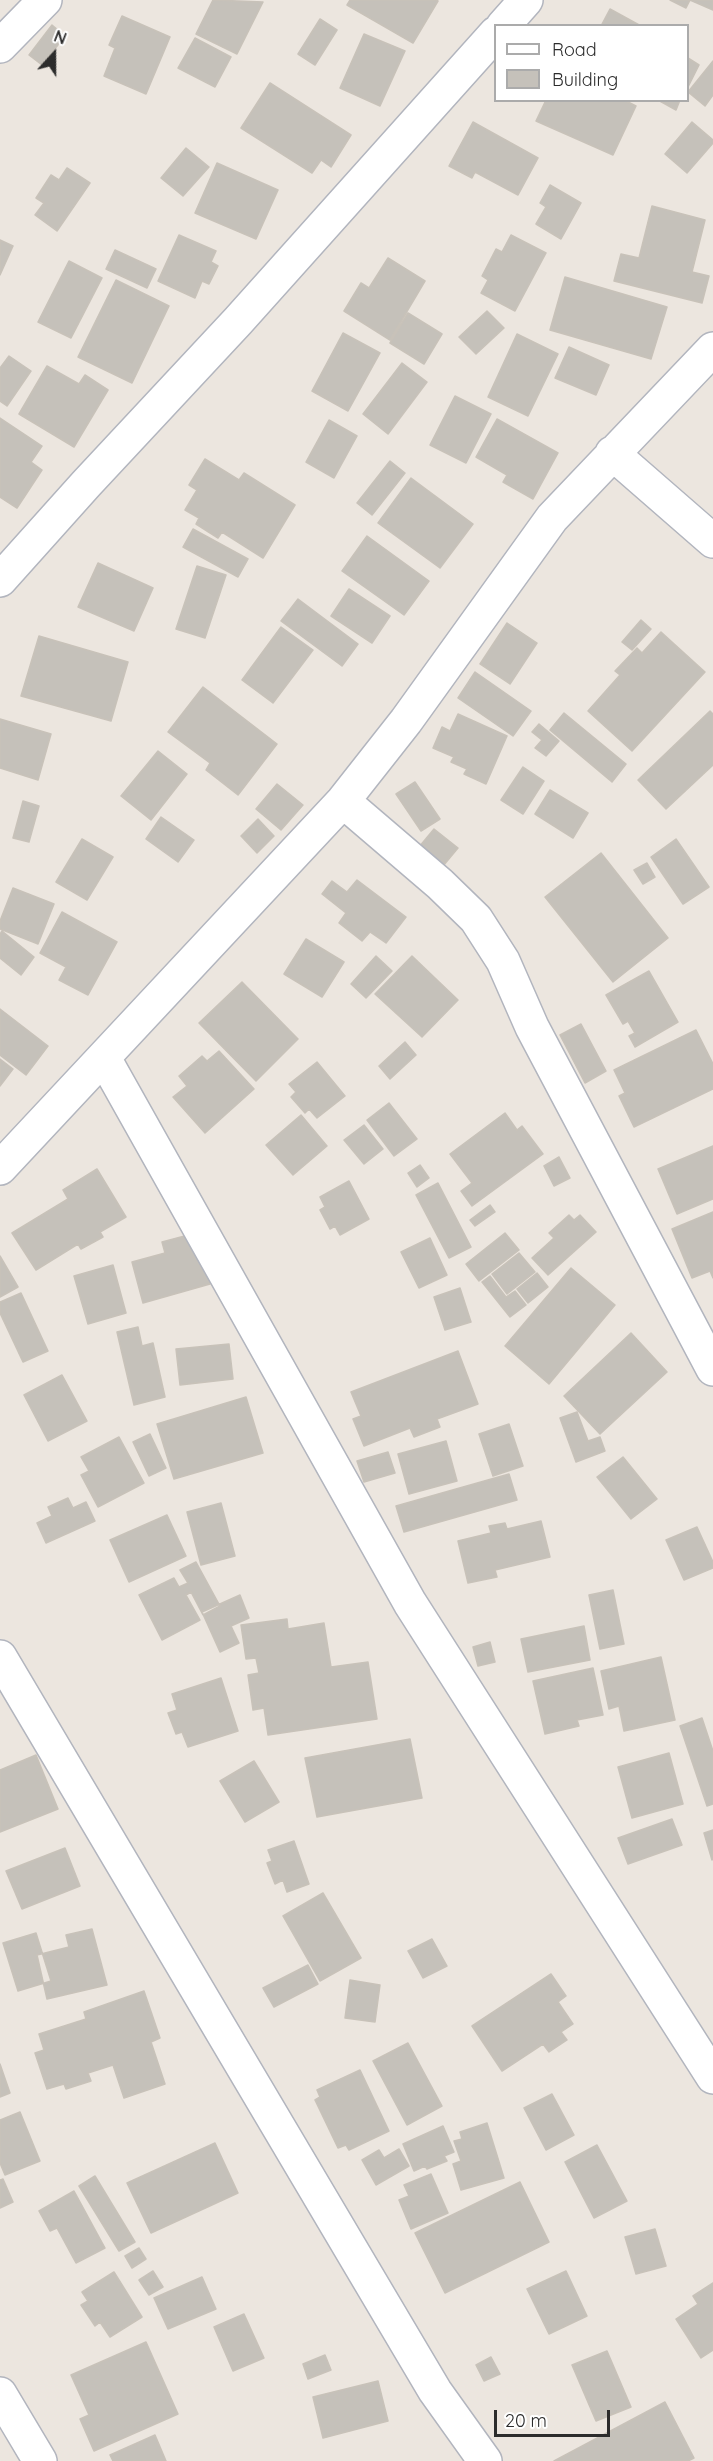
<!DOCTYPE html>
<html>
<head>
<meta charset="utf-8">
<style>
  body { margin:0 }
  #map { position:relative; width:713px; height:2461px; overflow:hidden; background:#ece6df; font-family:Quicksand,sans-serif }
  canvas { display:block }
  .legend { position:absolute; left:494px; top:24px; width:195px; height:78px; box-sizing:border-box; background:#fff; border:2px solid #ababab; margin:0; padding:8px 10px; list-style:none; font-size:18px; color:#2c2c2c }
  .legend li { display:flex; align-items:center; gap:12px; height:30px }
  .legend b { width:30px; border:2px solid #ababab }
  .north { position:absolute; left:24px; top:24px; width:60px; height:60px; -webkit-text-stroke:4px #fff; paint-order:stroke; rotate:21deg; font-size:16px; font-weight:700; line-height:24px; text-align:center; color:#2c2c2c }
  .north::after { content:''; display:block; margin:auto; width:21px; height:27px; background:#2c2c2c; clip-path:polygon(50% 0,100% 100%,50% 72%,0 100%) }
  .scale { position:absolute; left:494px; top:2410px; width:116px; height:27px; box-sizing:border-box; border:3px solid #2c2c2c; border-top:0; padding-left:8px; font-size:18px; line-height:21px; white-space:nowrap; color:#2c2c2c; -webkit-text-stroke:4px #fff; paint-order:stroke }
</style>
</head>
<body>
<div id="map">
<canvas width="713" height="2461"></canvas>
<ul class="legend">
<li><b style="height:8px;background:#fff"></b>Road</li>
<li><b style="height:16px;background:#c5c1ba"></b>Building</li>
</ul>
<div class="north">N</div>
<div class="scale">20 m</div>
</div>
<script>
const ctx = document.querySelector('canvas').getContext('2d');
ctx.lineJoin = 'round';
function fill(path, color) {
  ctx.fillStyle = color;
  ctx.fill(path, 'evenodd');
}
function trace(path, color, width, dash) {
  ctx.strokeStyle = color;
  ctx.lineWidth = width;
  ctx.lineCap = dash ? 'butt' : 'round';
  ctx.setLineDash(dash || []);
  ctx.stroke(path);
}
const building = new Path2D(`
  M213 0 263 2 237 54 196 34Z
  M350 0H436L438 1 413 43 347 5Z
  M670 0H713V10L690 0 686 8Z
  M610 9 641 26H601Z
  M122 16 170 37 146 94 104 76 115 48 109 45Z
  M320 19 337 30 315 65 298 54Z
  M52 25 65 36 42 65 29 55Z
  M364 34 405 51 380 106 340 88Z
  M195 38 231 57 215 87 178 68Z
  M688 58 699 65 688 87Z
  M713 61V95L705 106 688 92Z
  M270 83 351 135 331 167 321 160 312 173 241 128Z
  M546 100H624L636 106 613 155 536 121Z
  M658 100H680L676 110Z
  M473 122 538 158 518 195 475 172 472 178 449 166Z
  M692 122 713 140V143L687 173 665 154Z
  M186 148 209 167 183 196 161 178Z
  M217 163 278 190 256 239 195 213Z
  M67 168 90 183 57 231 35 215 44 203 36 198 51 175 59 180Z
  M550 185 581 203 561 239 536 224 546 207 540 203Z
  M652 206 705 220 692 272 709 276 702 303 614 281 621 254 639 258Z
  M179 235 216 251 211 262 218 266 209 284 202 281 195 298 158 281Z
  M511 235 546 253 515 311 481 293 488 280 482 276 496 249 502 252Z
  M0 240 13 246 0 275Z
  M115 250 156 269 147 288 106 269Z
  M388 258 425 281 390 340 344 311 361 283 369 288Z
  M69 261 102 278 71 338 38 322Z
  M565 277 667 307 651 359 550 330Z
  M116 280 169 306 132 383 78 357Z
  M487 311 504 328 476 354 459 337Z
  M408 313 442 334 424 364 390 343Z
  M343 333 380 353 348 411 312 391Z
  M517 334 558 354 528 416 488 397Z
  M569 347 609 365 596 395 555 378Z
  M9 356 31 371 7 406 0 401V368Z
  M402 363 427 382 388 434 363 414Z
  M47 366 79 384 85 375 108 390 74 447 19 414Z
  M455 396 491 414 466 463 430 445Z
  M0 418 42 446 31 462 42 470 17 508 0 497Z
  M497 419 558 453 533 499 503 482 507 475 476 457Z
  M329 420 357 436 334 478 306 462Z
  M205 459 239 480 244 473 295 505 263 558 222 532 218 538 196 524 199 518 185 510 197 490 189 485Z
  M390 461 405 473 372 515 357 503Z
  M411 478 473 524 440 568 378 523Z
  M193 529 248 559 238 577 183 547Z
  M367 536 429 581 404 615 342 571Z
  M98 563 153 588 134 631 78 607Z
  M197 566 226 575 205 638 176 629Z
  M349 589 390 616 372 643 331 616Z
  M298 599 358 644 342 666 281 621Z
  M641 620 651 629 632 650 622 642Z
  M507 623 537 643 510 684 480 664Z
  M281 627 313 650 273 703 242 680Z
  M661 632 705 672 632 751 588 711 620 675 615 671 637 648 642 653Z
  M39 636 128 662 111 721 21 696Z
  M475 672 531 711 513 736 458 698Z
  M203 687 277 744 238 795 206 770 210 763 168 732Z
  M710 711 713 714V765L666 809 638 780Z
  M564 713 626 764 612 782 550 730Z
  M458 714 507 736 486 784 464 774 467 769 451 762 454 757 433 748 442 727 450 731Z
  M0 719 51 734 38 780 0 768Z
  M539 724 559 741 546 756 535 748 542 740 532 732Z
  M158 751 187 774 151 820 121 796Z
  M523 767 544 781 523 814 501 800Z
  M415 782 440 819 421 831 396 794Z
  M277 784 303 805 281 830 256 809Z
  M550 790 588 813 573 838 535 814Z
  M23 801 39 806 29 842 13 838Z
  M161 817 194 840 178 862 146 839Z
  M258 819 274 836 257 853 241 836Z
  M434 829 458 848 443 866 419 847Z
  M82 839 113 857 87 900 56 882Z
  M676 839 709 887 683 904 651 857Z
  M601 853 668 938 613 982 545 897Z
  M647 863 655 877 643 884 634 870Z
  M357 880 406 917 386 943 370 932 362 941 339 923 346 913 322 894 332 881 347 892Z
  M13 888 54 904 38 944 0 929V921Z
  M62 912 117 942 88 995 59 980 66 967 40 953Z
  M2 931 34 957 21 975 0 958V934Z
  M306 939 344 962 322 997 284 974Z
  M376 956 392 971 366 998 351 984Z
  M412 956 458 1000 422 1037 375 994Z
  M649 971 678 1022 635 1047 629 1036 635 1033 628 1021 623 1024 606 995Z
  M242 982 298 1039 256 1081 199 1023Z
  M0 1009 48 1046 26 1075 0 1055Z
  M581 1024 606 1071 585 1083 560 1035Z
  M696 1030 713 1064V1089L634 1127 619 1096 625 1093 614 1070Z
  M405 1042 416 1055 390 1079 379 1066Z
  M219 1051 254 1089 205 1133 173 1097 187 1086 179 1076 202 1056 207 1061Z
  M0 1059 13 1069 0 1086Z
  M317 1062 345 1096 317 1118 309 1109 305 1113 291 1097 296 1092 289 1084Z
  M389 1103 417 1139 394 1156 367 1120Z
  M505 1113 517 1130 522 1126 543 1154 472 1206 461 1191 472 1183 450 1154Z
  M301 1115 327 1146 293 1175 266 1145Z
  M364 1125 383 1149 364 1164 344 1140Z
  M713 1146V1199L677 1214 658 1169Z
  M559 1157 570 1178 554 1186 544 1166Z
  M420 1165 429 1178 417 1187 408 1173Z
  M97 1169 126 1217 100 1232 103 1237 81 1249 78 1244 36 1270 12 1233 68 1199 63 1190Z
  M349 1181 369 1219 340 1235 335 1226 330 1229 320 1210 325 1207 320 1197Z
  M438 1183 471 1247 449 1258 416 1195Z
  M490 1205 495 1212 475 1226 470 1220Z
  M713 1212V1278L710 1271 692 1278 672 1229Z
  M569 1215 574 1220 580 1215 596 1232 548 1275 532 1258 554 1238 549 1233Z
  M196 1233 210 1284 143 1303 132 1262 165 1253 162 1242Z
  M505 1233 519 1250 479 1281 466 1264Z
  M430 1238 447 1275 419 1288 401 1252Z
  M519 1253 535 1272 507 1294 492 1274Z
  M0 1256 18 1287 0 1297Z
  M113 1265 126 1313 88 1324 74 1276Z
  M571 1268 615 1305 549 1384 505 1346Z
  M537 1273 548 1287 528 1303 517 1289Z
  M490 1276 506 1297 515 1291 526 1305 510 1317 482 1282Z
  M460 1288 471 1322 445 1330 434 1297Z
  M21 1293 48 1351 23 1362 0 1313V1302Z
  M138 1327 142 1346 153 1343 165 1397 134 1405 117 1332Z
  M631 1333 667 1372 600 1434 564 1396Z
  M229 1344 233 1379 180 1385 176 1349Z
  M458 1351 478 1404 437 1419 440 1427 414 1437 410 1428 364 1446 353 1419 361 1416 351 1392Z
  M62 1375 87 1421 48 1441 24 1395Z
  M246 1397 263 1453 174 1479 157 1424Z
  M577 1412 588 1441 600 1437 605 1451 576 1462 560 1418Z
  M509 1424 523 1466 493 1476 479 1434Z
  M150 1434 166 1468 149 1476 133 1442Z
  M119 1437 144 1483 98 1507 81 1475 89 1471 81 1457Z
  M446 1441 457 1481 409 1494 398 1454Z
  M388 1452 395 1473 364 1482 357 1461Z
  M623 1457 657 1499 631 1519 597 1477Z
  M509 1474 517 1500 404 1532 396 1506Z
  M68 1498 73 1508 86 1502 95 1521 46 1543 37 1523 52 1516 48 1507Z
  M221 1503 235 1556 201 1565 187 1512Z
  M167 1515 186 1556 129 1582 110 1540Z
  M541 1521 550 1557 495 1570 497 1577 468 1583 458 1541 491 1533 489 1526 505 1523 507 1529Z
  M697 1527 713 1562V1568L684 1580 666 1540Z
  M196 1562 220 1606 203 1615 191 1592 186 1595 200 1620 162 1640 139 1595 174 1578 179 1587 188 1583 180 1570Z
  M613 1590 624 1644 600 1649 589 1595Z
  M240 1595 249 1618 231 1626 239 1643 220 1652 202 1612Z
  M287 1619 288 1629 324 1623 331 1667 368 1662 377 1719 268 1735 264 1708 253 1710 248 1675 259 1673 256 1658 246 1659 241 1625Z
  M584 1626 590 1660 528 1672 521 1639Z
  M490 1642 495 1662 478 1666 473 1647Z
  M661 1657 675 1720 624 1731 619 1706 609 1709 601 1671Z
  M593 1668 603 1715 577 1720 579 1726 545 1734 533 1681Z
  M221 1678 238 1731 188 1747 182 1732 176 1734 168 1713 177 1710 172 1694Z
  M702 1718 713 1751V1804L707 1806 680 1726Z
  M410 1739 422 1798 317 1817 305 1758Z
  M669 1753 683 1804 632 1818 618 1767Z
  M36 1755 58 1809 0 1832V1770Z
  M254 1761 279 1802 245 1822 220 1781Z
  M672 1819 682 1845 628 1864 618 1838Z
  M713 1830V1859L712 1860 704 1833Z
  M294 1841 309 1884 287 1892 283 1880 275 1884 267 1863 272 1861 268 1850Z
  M65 1848 80 1886 22 1909 6 1871Z
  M323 1893 361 1958 320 1981 283 1916Z
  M92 1929 107 1985 47 1999 37 1955 69 1947 66 1935Z
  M36 1933 51 1981 18 1991 3 1943Z
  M432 1939 447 1966 423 1978 408 1951Z
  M308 1965 318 1984 274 2007 263 1988Z
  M551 1974 566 1996 558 2002 573 2024 561 2032 567 2040 549 2052 543 2044 502 2071 472 2026Z
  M350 1980 380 1985 375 2022 345 2018Z
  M144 1991 160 2038 151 2042 165 2084 124 2098 113 2065 88 2073 91 2081 66 2089 64 2084 47 2089 35 2053 44 2050 39 2034 86 2019 84 2012Z
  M408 2043 442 2106 407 2125 373 2061Z
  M0 2064 10 2093 0 2097Z
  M360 2070 389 2131 349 2150 346 2145 338 2148 315 2100 320 2097 317 2090Z
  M552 2094 574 2135 546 2150 524 2108Z
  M20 2112 40 2161 5 2175 0 2163V2120Z
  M487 2123 504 2178 461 2190 453 2164 461 2161 454 2141 462 2139 460 2132Z
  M443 2126 454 2152 444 2156 447 2161 427 2169 425 2166 414 2171 403 2144Z
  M215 2143 238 2193 151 2233 127 2183Z
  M597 2145 627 2201 594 2218 565 2162Z
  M399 2149 409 2166 376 2185 362 2160 379 2150 384 2158Z
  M431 2174 448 2213 411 2229 399 2200 409 2196 404 2185Z
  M95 2176 135 2242 119 2251 79 2186Z
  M3 2179 13 2202 0 2208V2180Z
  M520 2182 549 2242 445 2293 415 2233Z
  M74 2191 105 2248 76 2263 57 2228 50 2231 39 2211Z
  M655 2229 666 2266 636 2274 625 2237Z
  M139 2248 146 2259 132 2268 125 2256Z
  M153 2271 163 2287 149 2295 139 2280Z
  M566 2271 587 2316 549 2334 527 2289Z
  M114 2272 142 2317 110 2337 100 2322 95 2326 81 2305 88 2301 82 2292Z
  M202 2277 216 2309 168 2329 154 2298Z
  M713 2283V2350L701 2358 676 2319 698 2304 693 2296Z
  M244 2314 264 2358 233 2371 214 2327Z
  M146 2342 178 2414 94 2451 80 2419 89 2415 71 2375Z
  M607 2351 631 2407 596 2421 572 2365Z
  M325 2355 331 2370 308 2379 303 2364Z
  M491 2357 500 2374 484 2381 476 2365Z
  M378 2381 388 2421 323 2438 313 2397Z
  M665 2402 694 2458 688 2461H554Z
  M155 2435 166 2461H113L110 2455Z`);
fill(building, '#c5c1ba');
trace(building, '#c8c2b9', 1.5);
const minor = new Path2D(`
  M503 26 526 0
  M0 46 45 0
  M612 453 713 541
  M0 580 86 484 238 321 496 33
  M343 801 440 884 476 919 503 961 532 1027 713 1369
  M104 1058 410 1603 713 2077
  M0 1168 343 801 406 721 552 518 713 349
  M0 1657 435 2391 485 2461
  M0 2394 40 2461`);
trace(minor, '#b2b5be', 36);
trace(minor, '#fff', 33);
</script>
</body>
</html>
